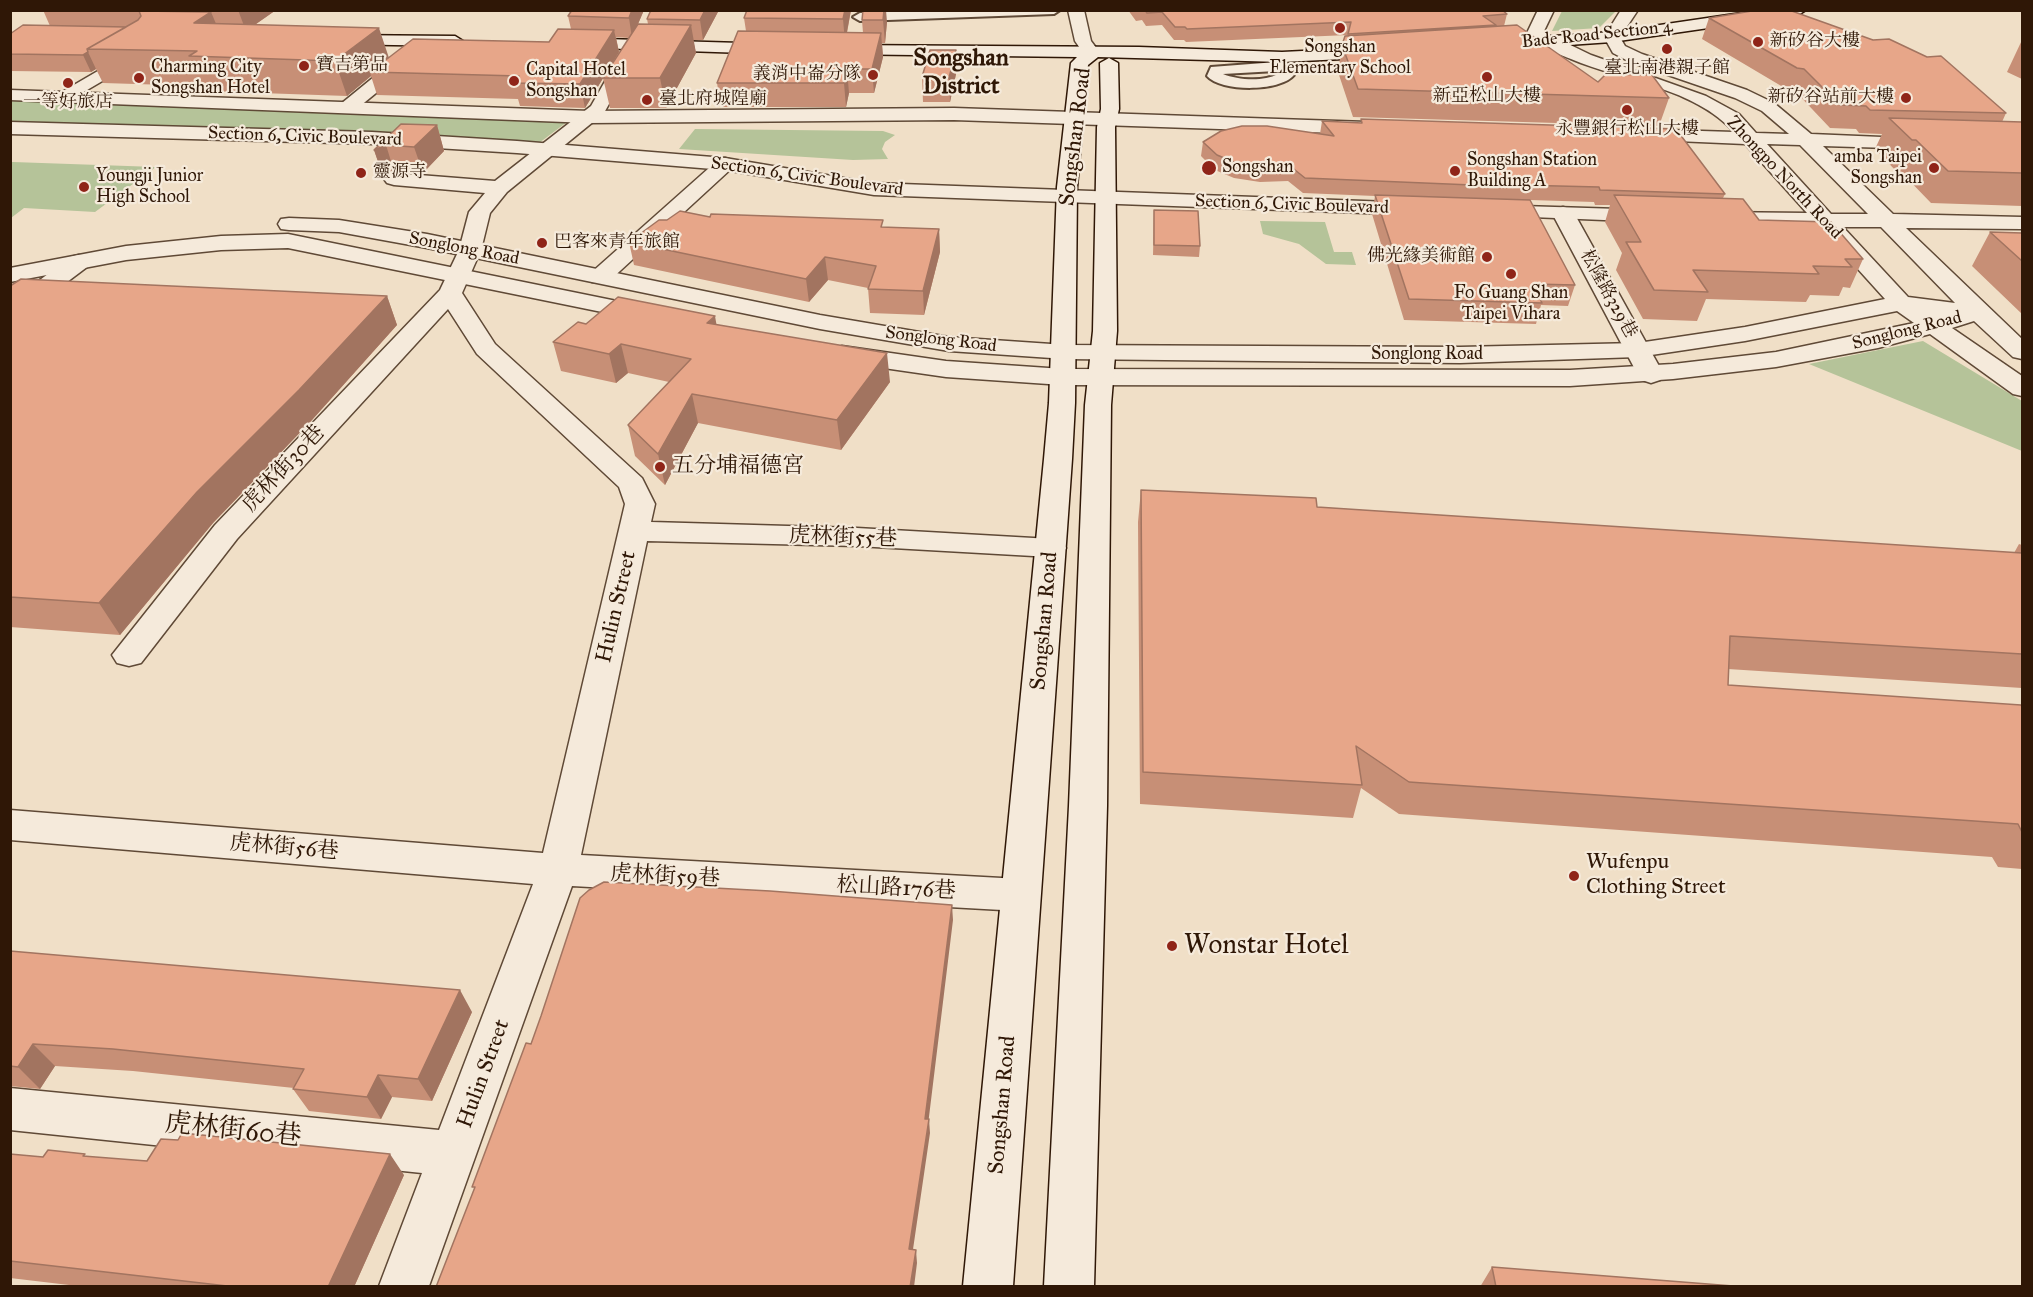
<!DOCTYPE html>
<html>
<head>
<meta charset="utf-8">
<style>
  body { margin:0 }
  #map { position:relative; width:2033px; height:1297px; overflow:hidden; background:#f0dfc7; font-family:"IM FELL Great Primer",serif }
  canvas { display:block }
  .frame { position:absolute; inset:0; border:12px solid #2f1706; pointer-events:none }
</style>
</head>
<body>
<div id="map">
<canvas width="2033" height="1297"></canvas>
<div class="frame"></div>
</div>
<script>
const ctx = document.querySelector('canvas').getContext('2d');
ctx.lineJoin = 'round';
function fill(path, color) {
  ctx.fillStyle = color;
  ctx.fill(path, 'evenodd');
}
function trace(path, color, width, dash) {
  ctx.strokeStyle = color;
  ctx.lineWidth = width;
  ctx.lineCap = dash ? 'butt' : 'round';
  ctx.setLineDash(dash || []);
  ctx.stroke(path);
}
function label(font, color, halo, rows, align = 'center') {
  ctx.font = font + ' "IM FELL Great Primer","Noto Serif TC",serif';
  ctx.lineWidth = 4.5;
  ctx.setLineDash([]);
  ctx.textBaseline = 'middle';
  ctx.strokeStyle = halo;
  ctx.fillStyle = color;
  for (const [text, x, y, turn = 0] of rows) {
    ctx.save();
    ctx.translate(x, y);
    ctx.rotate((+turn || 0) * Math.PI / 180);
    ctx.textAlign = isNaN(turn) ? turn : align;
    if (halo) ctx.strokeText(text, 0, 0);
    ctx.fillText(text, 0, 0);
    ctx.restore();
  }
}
fill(new Path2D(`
  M1562 11V10L1616 11 1599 28 1552 31Z
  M11 98 563 120 567 122 539 143 11 125Z
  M695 129 883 131 895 135 885 142 882 149 888 159 853 160 679 149Z
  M10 162H13L156 167 95 212 24 208 11 218Z
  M1260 221 1325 222 1334 252H1352L1356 265 1326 264 1299 244 1263 234Z
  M1923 341 2022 401V451L1809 364Z`), '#b5c399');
const pedestrian = new Path2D(`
  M927 10H1060L1054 14 860 21 853 17 860 13Z
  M1277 62 1288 65 1294 75C1280 92 1221 92 1207 76L1211 67ZM1276 71 1278 74C1263 82 1238 80 1223 74Z`);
const minor = new Path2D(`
  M1068 10H1084L1091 41 1100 53 1098 57H1086L1075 41Z
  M1538 10H1554L1544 31 1556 41 1554 45H1542L1527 33Z
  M1621 10H1638L1618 40H1606L1604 37Z
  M139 47 147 52 145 56 70 100 64 101 55 96Z
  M628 50 636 55 604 113 507 192 490 213 481 250 462 293 495 344 642 478 655 504 651 522 857 528 1051 539 1062 541 1066 548 1062 555 1051 557 857 546 647 541 581 855 1020 879 1034 883 1040 895 1034 907 1020 911 572 886 429 1286H379L422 1173 10 1130V1088L439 1130 533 884 10 840V810L543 853 625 504 619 487 477 354 448 309 237 539 141 663 129 666 117 663 112 655 215 525 440 290 459 250 469 212 485 193 394 185 387 183 384 179 387 175 394 173 495 181 591 106 620 55Z
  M408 53 416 58 414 62 354 111H342L339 107 342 103 402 54Z
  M725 158 732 160 735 164 732 168 608 282H592L589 277 592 272 718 160Z
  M1563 207 1570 209 1574 213 1664 375 1660 380 1651 383 1642 380 1638 375 1552 213 1556 209Z
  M79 255 87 257 90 262 87 267 18 319 10 321V302L71 257Z`);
const tertiary = new Path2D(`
  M1612 32 1618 34 1625 46 1642 54 1747 90 1774 103 1811 134 1929 139 1932 143 1929 147 1922 149 1823 146 1893 214 2022 217V229L1906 228 2022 339V359L2013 357 1974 321 1952 328 2022 376V396L2013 394 1930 334 1878 348 1776 367 1673 379 1570 386 1063 385 946 377 842 362 833 359 829 354 833 349 842 346 946 361 1063 369 1570 370 1673 364 1776 352 1914 323 1897 311 1745 341 1638 357 1460 363 1066 359 949 351 820 329 427 248 339 232 289 230 281 229 278 224 281 219 289 218 339 220 427 234 820 315 949 337 1066 345 1460 347 1638 343 1745 327 1885 299 1819 226 1704 223 1701 218 1704 213 1712 212 1807 213 1745 144 1630 139 1627 135 1637 129 1734 132C1695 88 1623 81 1571 59 1561 55 1546 50 1540 41L1542 37H1554L1591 55 1706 96 1739 114 1756 133 1789 134 1762 111 1735 98 1630 62 1613 53 1604 37ZM1767 144 1800 145 1868 214H1831ZM1843 227H1881L1955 303 1908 297Z
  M10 90 590 111 954 108 1367 122 1376 128 1367 134 954 120 590 123 10 100Z
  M10 122 372 132 517 141 725 158 874 183 1418 203 1425 205 1429 209 1425 213 1418 215 874 195 725 170 517 153 372 144 10 134Z
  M1490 205 1652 210 1660 211 1663 216 1660 221 1652 222 1483 215 1479 211 1483 207Z
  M288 234 651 308 659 310 663 315 659 320 651 322 288 248 221 250 126 260 10 282V268L126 246 221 236Z`);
const secondary = new Path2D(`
  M1762 10H1806L1798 15 1612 42 1495 50 1487 45 1495 40 1612 32Z
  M338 35 455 36 463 41 455 46 332 44 330 40Z
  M572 38 775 44 783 49 775 54 566 47 564 43 566 39Z
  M839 45 1139 47 1282 52 1384 47 1392 52 1384 57 1282 62 1098 57 1088 65 1077 187 1075 403 1072 459 1013 1286H963L1044 459 1049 403 1057 187 1071 63 1077 57 833 54 831 50Z
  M1109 58 1118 63 1119 109 1115 127 1117 331 1111 405 1107 806 1094 1286H1044L1069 806 1085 405 1093 331 1097 127 1101 109 1100 63Z`);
trace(pedestrian, '#5f4936', 4);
trace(minor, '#5f4936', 3);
trace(tertiary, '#5f4936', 3);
trace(secondary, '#2f1706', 3);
fill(pedestrian, '#f5eadb');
fill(minor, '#f5eadb');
fill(tertiary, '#f5eadb');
fill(secondary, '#f5eadb');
fill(new Path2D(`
  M43 10H276L256 24 389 58 549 42 571 29 568 16 572 10H644L638 24H648L647 19 719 10 703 40H693L696 53 666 108H610L603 78 585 108 520 106 518 99 377 95 371 76 347 96 203 91 201 86 103 83 96 69 91 72 10 71V34L50 26ZM616 37 629 38 604 77 619 52Z
  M747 10H851L847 33H863L862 20 863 10 887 22 885 43H882L883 57 874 93H849L846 107H721L717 83 746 31 744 18Z
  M1128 10H1502L1507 14 1504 26 1598 82 1669 98 1659 126 1353 117 1338 72 1342 45 1348 35 1186 42 1184 40H1174L1162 25 1146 26 1142 20 1136 21Z
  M1709 18 2006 113 2002 122H2022V206L1931 203 1901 172H1897L1875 149 1882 134 1859 133 1856 129 1830 128 1795 91 1788 90 1702 39Z
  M2022 40V79L2007 72Z
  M956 50V74L950 102H923L922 77Z
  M1361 119 1725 194 1723 198 1759 220 1863 259 1850 288 1843 287 1839 296 1810 295 1806 302 1706 299 1697 321 1643 319 1616 270 1622 253 1605 222 1610 205H1595L1594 202 1530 200 1575 285 1568 306 1541 305 1536 324 1404 320 1372 214 1375 196 1303 193 1288 181 1260 182 1234 178 1215 170 1201 156 1203 142 1320 134 1322 121 1361 123Z
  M437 125 444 151 423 173 394 171 383 176 374 150Z
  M1154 210 1200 246 1199 257 1153 255Z
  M710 217 884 227 939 229 940 252 924 315 870 313 868 288 828 280 809 302 634 265 629 242 667 220Z
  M1990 232 2022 233V314L1972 266Z
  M10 286 387 296 397 325 312 420 213 523 120 635 10 627Z
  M586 324 716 325 890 382 841 450 698 423 665 485 635 456 628 425 669 382 628 373 616 383 561 371 553 342Z
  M1141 490 1317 507 2014 553 2019 544 2022 545V688L1728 669V685L2022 707V869L1998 867 1992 857 1399 814 1361 788 1353 818 1140 804 1138 522Z
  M10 951 472 1012 432 1101 392 1097 381 1119 309 1111 293 1089 294 1088 133 1071 55 1066 40 1089 10 1086Z
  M10 1154 43 1157H88L147 1161 404 1175 354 1287H86L10 1278Z
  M1492 1267 1746 1287H1480Z`), '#c78f76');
fill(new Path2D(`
  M238 10H276L246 31Z
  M632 10H644L632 38 629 18Z
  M705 10H719L703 40 700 20Z
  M845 10H851L845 42 843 19Z
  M884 10H886L887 22 885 43 883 20Z
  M211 12 225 45 194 23Z
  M691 25 696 53 666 108 660 78Z
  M379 28 390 61 370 72 371 76 347 96 335 61Z
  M614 30 619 52 585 108 580 84Z
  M881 33 883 57 874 93 872 69Z
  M956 50V74L950 102 949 78Z
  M88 52 96 69 91 72 83 55Z
  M847 69 849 93 846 107 844 83Z
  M437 125 444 151 423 173 414 147Z
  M386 145 394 171 383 176 374 150Z
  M939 229 940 252 924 315 923 291Z
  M825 257 828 280 809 302 806 279Z
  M387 296 397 325 312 420 213 523 120 635 99 603 197 492Z
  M715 316 720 345 707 323Z
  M621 344 628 373 616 383 609 354Z
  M887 353 890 382 841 450 837 420Z
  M692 394 698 423 665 485 658 454Z
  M952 905 953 920 927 1133 925 1119Z
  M460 990 472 1012 432 1101 418 1079Z
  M33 1044 55 1066 40 1089 18 1067Z
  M378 1075 392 1097 381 1119 367 1097Z
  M929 1119 930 1133 911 1263 909 1249Z
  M390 1154 404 1175 354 1287H328Z
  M916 1250 917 1263 914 1287H910Z`), '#a27460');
const building = new Path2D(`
  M572 10H632L629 18 568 16Z
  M651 10H705L700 20 647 19Z
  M747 10H845L843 19 744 18Z
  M863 10H884L883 20H862Z
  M1145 10H1502L1507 14 1483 16 1496 25 1348 34 1351 22 1187 29 1185 27H1175L1162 12 1147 13Z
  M1758 10H1789L1873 40 1889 39 1927 57 1941 56 2006 113 1870 110 1866 106 1840 105 1804 69 1797 68 1709 18Z
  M139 11 211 12 194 23 379 28 335 61 189 56 197 51 87 49 138 20 141 16Z
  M638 24 691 25 660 78H603Z
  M23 25 126 27 87 49 88 52 83 55 10 54V34Z
  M1517 25 1598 82 1606 74 1652 75 1669 98 1358 89 1342 45 1345 36Z
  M558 29 614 30 580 84 514 83 519 76 370 72 413 39 549 42Z
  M738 31 881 33 872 69H847L844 83H717Z
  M930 50H956L949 78 922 77Z
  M1889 118 2022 122V173L1948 171 1916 140H1912Z
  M1361 119 1676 129 1725 194 1600 190 1599 187 1518 185 1520 187 1305 178 1290 166 1262 167 1236 163 1217 155 1203 142 1221 131 1242 126H1267L1334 136 1322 121 1362 123Z
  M401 124 437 125 414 147 386 145 374 150Z
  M1375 195 1530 200 1575 285 1533 284 1542 303 1409 299Z
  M1614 195 1743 199 1759 220 1831 222 1863 259H1845L1852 267 1813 266 1819 274 1693 270 1708 292 1654 290 1626 242H1641Z
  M1154 210 1198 211 1200 246 1154 245Z
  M680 211 710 217 711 214 883 220 881 227 939 229 923 291 868 289 876 266 825 257 806 279 629 242 659 220H667Z
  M1990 232 2022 233V261Z
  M21 279 387 296 299 390 197 492 99 603 10 597V286Z
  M618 297 715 316 707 323 887 353 837 420 692 394 658 454 628 425 691 359 621 344 609 354 553 342 578 322 586 324Z
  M1141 490 1316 498 1317 507 2022 553V654L1730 636 1728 685 2021 705 2022 707V832L2018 824 1409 782 1356 746 1362 785 1143 772Z
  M604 882 770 891 952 905 925 1119H929L909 1249 916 1250 910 1287H436L475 1187H472L526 1043 531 1044 541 1016 580 898 589 890Z
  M10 951 460 990 418 1079 378 1075 367 1097 293 1089 304 1069 113 1049 33 1044 18 1067 10 1066Z
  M182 1133 390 1154 328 1287H236L10 1261V1154L43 1157 48 1150 85 1154 83 1156 147 1161 161 1139 178 1140Z
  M1492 1267 1746 1287H1496Z`);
fill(building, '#e7a689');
trace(building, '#a27460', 1.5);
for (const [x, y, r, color] of [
  [1340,28,6,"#8f2418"],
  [1758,42,6,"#8f2418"],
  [1667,49,6,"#8f2418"],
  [304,66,6,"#8f2418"],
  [873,75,6,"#8f2418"],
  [1487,77,6,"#8f2418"],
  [139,78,6,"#8f2418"],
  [514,81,6,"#8f2418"],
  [68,83,6,"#8f2418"],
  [1906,98,6,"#8f2418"],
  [647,100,6,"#8f2418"],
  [1627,110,6,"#8f2418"],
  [1209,168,8,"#8f2418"],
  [1934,168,6,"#8f2418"],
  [1455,171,6,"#8f2418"],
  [361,173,6,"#8f2418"],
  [84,187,6,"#8f2418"],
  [542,243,6,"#8f2418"],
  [1487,257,6,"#8f2418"],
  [1511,274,6,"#8f2418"],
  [660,467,6,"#8f2418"],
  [1574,876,6,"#8f2418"],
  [1172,946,6,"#8f2418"]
]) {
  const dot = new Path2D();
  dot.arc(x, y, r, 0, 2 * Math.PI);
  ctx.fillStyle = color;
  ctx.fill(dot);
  trace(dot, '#f5eadb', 2);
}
label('18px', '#2f1706', '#f5eadb', [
  ["Bade Road Section 4",1597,35,-6],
  ["Section 6, Civic Boulevard",305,137,2],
  ["Section 6, Civic Boulevard",807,177,8],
  ["Zhongpo North Road",1784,178,47],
  ["Section 6, Civic Boulevard",1292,205,2],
  ["Songlong Road",464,249,11],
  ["松隆路329巷",1608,294,61],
  ["Songlong Road",1907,331,-14],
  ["Songlong Road",941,340,7],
  ["Songlong Road",1427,355]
]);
label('18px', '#2f1706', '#f5eadb', [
  ["新矽谷大樓",1770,42],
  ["Songshan",1340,48,"center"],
  ["Elementary School",1340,69,"center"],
  ["寶吉第品",316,66],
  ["Charming City",151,68],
  ["Songshan Hotel",151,89],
  ["臺北南港親子館",1667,69,"center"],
  ["Capital Hotel",526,71],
  ["Songshan",526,92],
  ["義消中崙分隊",861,75,"right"],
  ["新亞松山大樓",1487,97,"center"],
  ["新矽谷站前大樓",1894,98,"right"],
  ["臺北府城隍廟",659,100],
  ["一等好旅店",68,103,"center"],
  ["永豐銀行松山大樓",1627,130,"center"],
  ["amba Taipei",1922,158,"right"],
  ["Songshan",1922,179,"right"],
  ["Songshan Station",1467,161],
  ["Building A",1467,182],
  ["Songshan",1222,168],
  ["靈源寺",373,173],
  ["Youngji Junior",96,177],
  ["High School",96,198],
  ["巴客來青年旅館",554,243],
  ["佛光緣美術館",1475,257,"right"],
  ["Fo Guang Shan",1511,294,"center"],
  ["Taipei Vihara",1511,315,"center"]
], 'left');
label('22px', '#2f1706', '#f5eadb', [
  ["Songshan Road",1076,137,-83],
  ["虎林街30巷",284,469,-47],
  ["虎林街55巷",843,538,2],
  ["Hulin Street",617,607,-77],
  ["Songshan Road",1045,621,-85],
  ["虎林街56巷",284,848,5],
  ["虎林街59巷",665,877,3],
  ["松山路176巷",896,889,3],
  ["Hulin Street",484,1074,-70],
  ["Songshan Road",1003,1105,-85]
]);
label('22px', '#2f1706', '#f5eadb', [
  ["五分埔福德宮",672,467],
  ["Wufenpu",1586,863],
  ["Clothing Street",1586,888]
], 'left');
label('bold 24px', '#2f1706', '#f5eadb', [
  ["Songshan",961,59],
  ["District",961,87]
]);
label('27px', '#2f1706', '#f5eadb', [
  ["Wonstar Hotel",1184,946]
], 'left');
label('27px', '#2f1706', '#f5eadb', [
  ["虎林街60巷",233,1131,6]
]);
</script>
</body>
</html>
